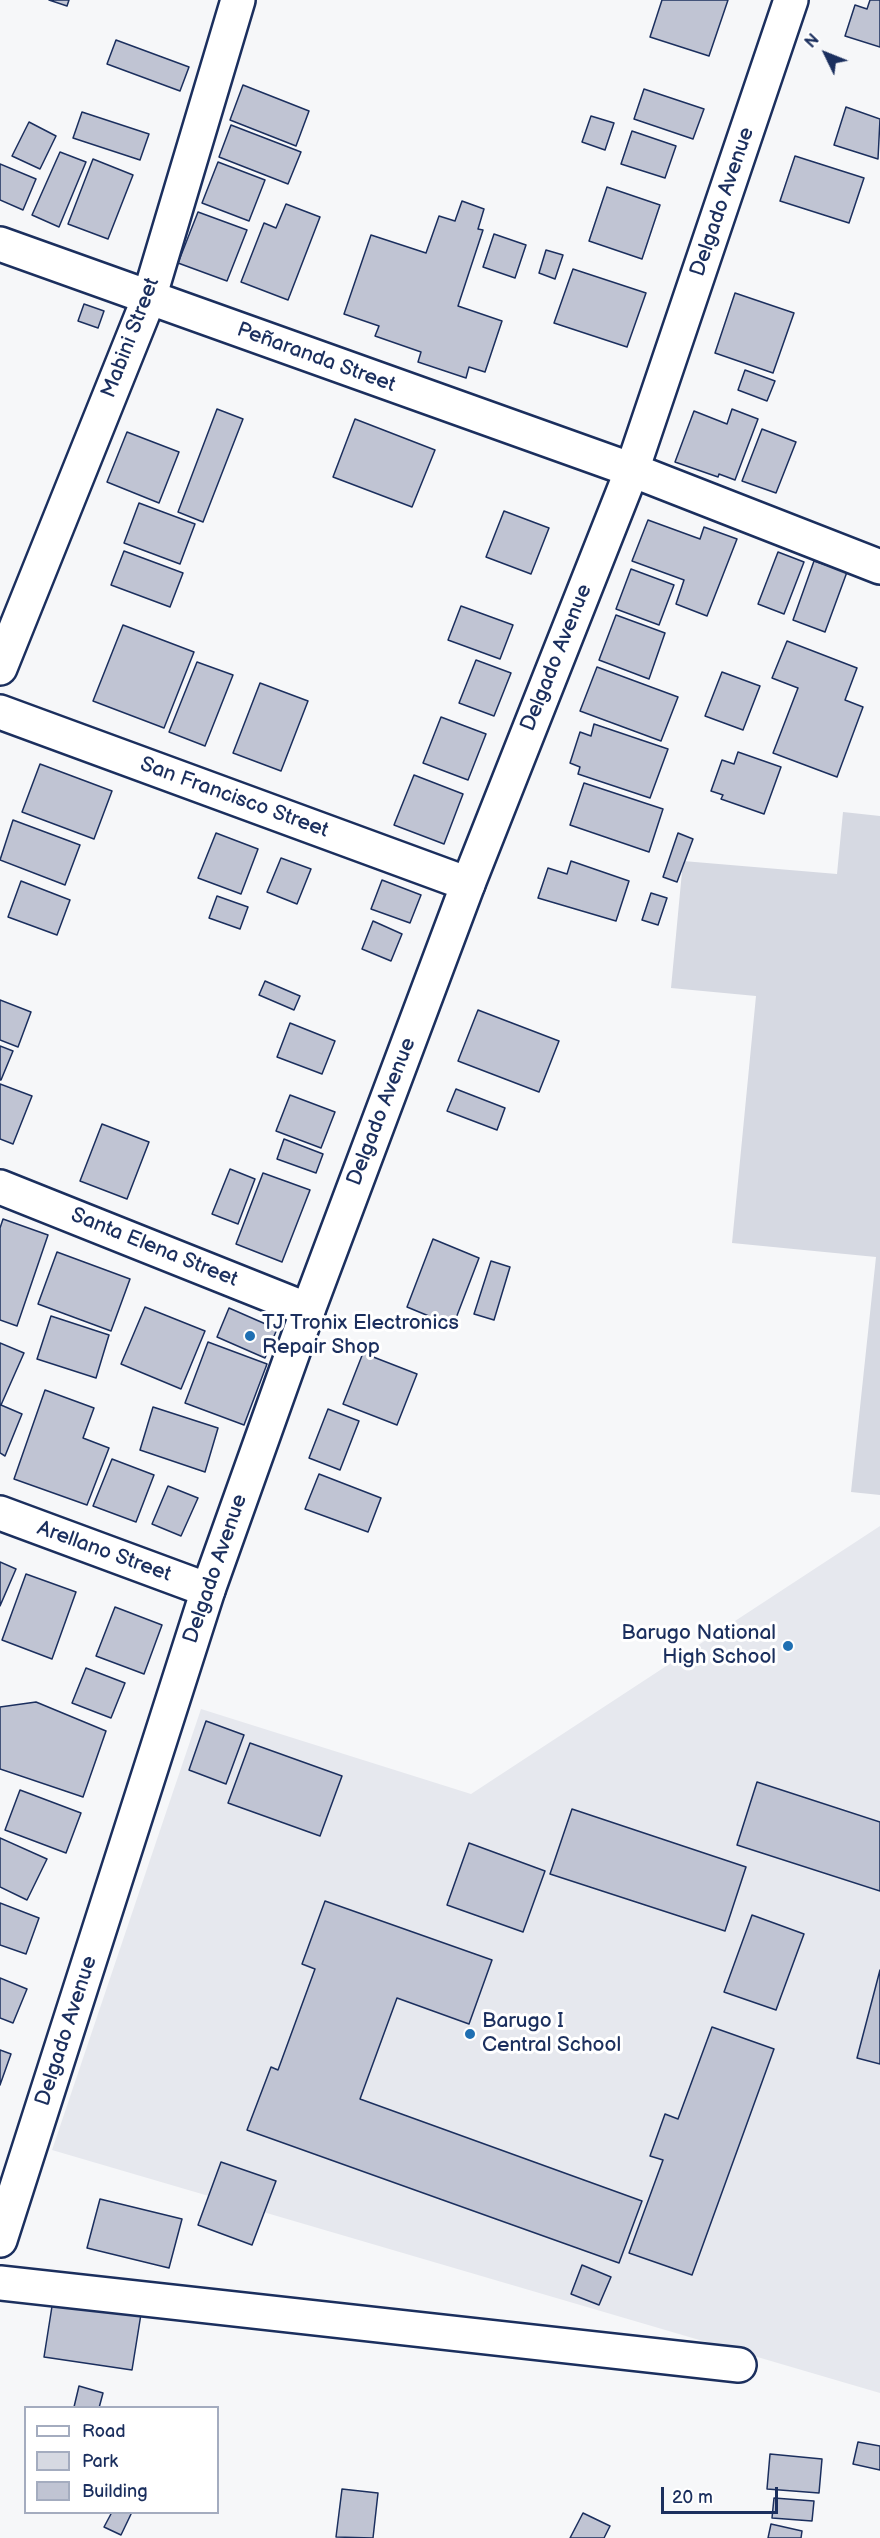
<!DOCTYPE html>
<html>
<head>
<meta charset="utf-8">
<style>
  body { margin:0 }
  #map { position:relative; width:880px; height:2538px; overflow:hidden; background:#f6f7f9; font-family:"Balsamiq Sans",sans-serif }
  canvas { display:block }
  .legend { position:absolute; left:24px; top:2406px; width:195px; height:108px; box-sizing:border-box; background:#fff; border:2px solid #a4acbf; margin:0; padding:8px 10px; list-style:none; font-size:18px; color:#1b2f5e }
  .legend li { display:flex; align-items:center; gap:12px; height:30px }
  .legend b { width:30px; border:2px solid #a4acbf }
  .north { position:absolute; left:796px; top:24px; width:60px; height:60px; -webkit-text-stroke:4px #fff; paint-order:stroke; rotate:313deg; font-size:16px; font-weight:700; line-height:24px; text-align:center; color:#1b2f5e }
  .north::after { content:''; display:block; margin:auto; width:21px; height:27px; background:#1b2f5e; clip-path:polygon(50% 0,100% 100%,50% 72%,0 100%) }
  .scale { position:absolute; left:661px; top:2487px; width:117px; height:27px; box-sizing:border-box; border:3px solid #1b2f5e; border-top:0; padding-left:8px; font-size:18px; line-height:21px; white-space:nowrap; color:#1b2f5e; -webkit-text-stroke:4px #fff; paint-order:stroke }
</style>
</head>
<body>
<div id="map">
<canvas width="880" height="2538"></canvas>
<ul class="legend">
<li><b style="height:8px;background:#fff"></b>Road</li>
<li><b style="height:16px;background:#d6d9e2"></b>Park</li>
<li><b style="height:16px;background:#c0c4d3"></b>Building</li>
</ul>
<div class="north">N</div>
<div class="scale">20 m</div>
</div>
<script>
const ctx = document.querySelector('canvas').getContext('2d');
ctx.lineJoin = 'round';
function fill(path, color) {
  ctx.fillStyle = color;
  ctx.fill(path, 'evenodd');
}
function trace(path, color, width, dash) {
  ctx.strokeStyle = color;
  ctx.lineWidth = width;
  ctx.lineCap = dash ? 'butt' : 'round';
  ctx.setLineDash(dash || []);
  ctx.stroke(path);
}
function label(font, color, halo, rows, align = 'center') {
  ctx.font = font + ' "Balsamiq Sans",sans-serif';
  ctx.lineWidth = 6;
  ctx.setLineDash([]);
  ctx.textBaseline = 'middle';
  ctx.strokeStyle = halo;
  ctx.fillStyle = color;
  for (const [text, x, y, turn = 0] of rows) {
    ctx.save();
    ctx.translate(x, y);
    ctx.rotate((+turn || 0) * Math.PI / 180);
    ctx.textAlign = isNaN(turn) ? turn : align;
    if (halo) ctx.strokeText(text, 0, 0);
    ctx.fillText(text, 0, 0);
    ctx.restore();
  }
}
fill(new Path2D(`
  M880 1526V2393L52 2150 201 1709 471 1794Z`), '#e6e8ee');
fill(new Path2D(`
  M843 812 880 816V1495L851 1492 876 1257 732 1243 756 996 671 988 683 861 837 874Z`), '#d6d9e2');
const building = new Path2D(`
  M49 0H69L67 6Z
  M662 0H728L709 56 650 37Z
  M870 0H880V47L845 36 855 5 867 9Z
  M116 40 189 67 180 91 107 64Z
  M243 85 309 111 296 146 230 120Z
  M644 89 704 109 693 139 634 119Z
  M846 107 880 119 878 159 834 145Z
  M82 112 149 134 140 160 73 138Z
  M591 116 614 123 605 150 582 142Z
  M29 122 56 136 40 169 12 156Z
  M231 125 301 152 288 184 219 157Z
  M632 131 676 146 665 178 621 164Z
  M60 152 86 162 59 227 32 215Z
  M795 156 864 178 849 223 780 201Z
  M93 159 133 175 108 239 68 224Z
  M218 162 265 180 249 221 202 203Z
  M0 164 36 179 23 210 0 200Z
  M607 187 660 205 642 259 589 241Z
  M462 201 484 209 478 229 483 230 458 306 502 321 485 372 469 367 466 378 418 362 421 352 375 336 379 326 344 314 371 235 426 253 439 216 455 221Z
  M286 204 320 217 288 300 241 282 264 223 276 228Z
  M198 212 247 230 227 281 178 263Z
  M494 234 526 245 515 278 483 267Z
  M546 250 563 255 555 279 539 273Z
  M573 269 646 293 627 347 554 323Z
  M735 293 794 313 773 373 715 353Z
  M84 304 104 311 98 328 78 321Z
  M745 370 775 381 767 401 738 390Z
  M217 409 243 419 203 522 178 512Z
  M732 409 758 419 735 480 719 474 718 477 675 462 694 411 727 424Z
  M355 419 435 450 412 507 333 477Z
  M762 429 796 442 776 493 742 481Z
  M127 432 179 452 159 503 107 482Z
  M139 503 195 524 180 564 124 543Z
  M504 511 549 528 531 574 486 557Z
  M648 520 700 539 704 527 737 539 707 616 676 604 684 580 632 561Z
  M124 551 183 573 170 607 111 585Z
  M778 552 804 562 784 614 758 604Z
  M814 561 847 572 825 632 793 620Z
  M631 569 674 585 659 625 616 609Z
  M461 606 513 625 500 659 448 640Z
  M616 615 665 633 649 679 599 660Z
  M123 625 194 652 164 728 93 701Z
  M787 641 857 668 845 700 863 707 837 777 773 753 798 688 772 678Z
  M476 660 511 673 494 716 459 703Z
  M197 662 233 675 205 746 169 732Z
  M597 667 678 697 661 741 580 711Z
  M722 672 760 686 743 730 705 716Z
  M260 683 308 701 281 771 233 753Z
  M441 717 486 734 468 780 423 763Z
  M594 724 668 749 650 798 578 774 580 767 570 763 580 732 591 736Z
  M738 752 781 767 764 814 721 799 723 795 711 791 722 760 734 764Z
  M40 764 112 791 94 839 22 812Z
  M414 775 463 794 444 844 394 825Z
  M584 783 663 809 649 852 570 825Z
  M13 820 80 845 65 885 0 860Z
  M216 833 258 849 241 894 198 878Z
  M678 833 693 839 677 882 663 877Z
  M281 858 311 869 297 904 267 892Z
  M571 861 629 881 616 921 538 898 548 868 567 874Z
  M382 880 421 895 410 923 371 909Z
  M21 881 70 900 57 935 8 917Z
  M651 893 667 898 658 925 642 920Z
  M217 896 248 907 240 929 209 918Z
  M373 921 402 934 391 961 362 949Z
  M265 981 300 996 294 1010 259 995Z
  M0 1000 31 1012 18 1047 0 1040Z
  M478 1010 559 1041 539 1092 458 1061Z
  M290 1023 335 1041 322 1074 277 1057Z
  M0 1046 13 1051 1 1080H0Z
  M0 1084 32 1096 13 1144 0 1139Z
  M456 1089 505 1108 497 1130 447 1111Z
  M290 1095 335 1112 321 1148 276 1131Z
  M102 1124 149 1142 127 1199 80 1181Z
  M284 1139 323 1154 316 1173 277 1159Z
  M230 1169 255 1179 238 1224 212 1214Z
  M263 1173 310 1190 282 1262 236 1244Z
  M3 1219 48 1235 17 1326 0 1320V1228Z
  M433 1239 479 1258 453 1326 407 1307Z
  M57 1252 130 1279 111 1331 38 1304Z
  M491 1261 510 1267 494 1320 474 1314Z
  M145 1307 205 1331 181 1389 121 1364Z
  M229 1308 277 1329 265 1358 217 1337Z
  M51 1316 109 1335 96 1378 37 1359Z
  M208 1342 267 1364 244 1425 185 1403Z
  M0 1343 24 1353 1 1405 22 1414 5 1456 0 1453Z
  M363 1353 417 1374 397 1425 343 1404Z
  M45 1390 94 1408 83 1438 109 1448 87 1505 14 1479Z
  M153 1407 218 1428 205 1472 140 1450Z
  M328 1409 359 1421 340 1470 309 1458Z
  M112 1459 154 1475 136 1522 93 1506Z
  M319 1474 381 1498 368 1532 305 1509Z
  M168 1486 198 1498 181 1536 152 1524Z
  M0 1562 16 1569 0 1606Z
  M26 1574 76 1592 52 1659 2 1640Z
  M115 1607 162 1625 144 1674 96 1656Z
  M86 1668 125 1683 111 1718 72 1703Z
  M36 1702 106 1731 83 1797 0 1769V1707Z
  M206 1721 244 1735 226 1784 189 1770Z
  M250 1743 342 1776 320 1836 228 1803Z
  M757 1782 880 1822V1891L737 1845Z
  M20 1790 81 1813 66 1853 5 1830Z
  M572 1809 746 1867 725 1931 550 1874Z
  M0 1838 47 1859 27 1900 0 1887Z
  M469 1843 545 1871 523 1932 447 1905Z
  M325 1901 492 1960 469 2024 397 1998 360 2099 642 2201 619 2263 247 2130 271 2067 278 2070 315 1969 302 1964Z
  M0 1903 39 1918 26 1954 0 1945Z
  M752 1915 804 1934 776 2010 724 1992Z
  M880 1970V2064L857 2058Z
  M0 1978 27 1989 13 2023 0 2018Z
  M712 2027 774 2049 692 2275 629 2253 663 2160 650 2156 665 2114 678 2119Z
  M0 2050 11 2054 0 2085Z
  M221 2162 276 2181 252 2245 198 2225Z
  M100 2199 182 2219 169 2268 87 2248Z
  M582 2265 611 2277 599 2305 571 2294Z
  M53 2300 141 2314 132 2370 44 2357Z
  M79 2386 103 2393 99 2408 74 2407Z
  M858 2442 880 2446V2470L853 2464Z
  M770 2454 822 2459 819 2493 767 2489Z
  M342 2489 378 2493 373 2538 336 2537Z
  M774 2498 814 2501 812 2521 772 2518Z
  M112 2512H132L121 2535 104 2527Z
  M583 2513 610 2526 604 2538H570Z
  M771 2524 802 2531 801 2538H768Z`);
fill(building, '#c0c4d3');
trace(building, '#1b2f5e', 1.5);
const minor = new Path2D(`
  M632 470 880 567
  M0 668 149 298 238 0
  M0 712 468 884
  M0 1187 308 1310
  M0 1513 208 1590
  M0 2283 739 2365`);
const tertiary = new Path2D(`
  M0 244 632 470`);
const primary = new Path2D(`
  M0 2240 208 1590 308 1310 468 884 632 470 791 0`);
trace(minor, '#1b2f5e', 38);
trace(tertiary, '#1b2f5e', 38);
trace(primary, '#1b2f5e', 38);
trace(minor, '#fff', 33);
trace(tertiary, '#fff', 33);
trace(primary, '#fff', 33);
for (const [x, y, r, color] of [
  [250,1336,6,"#1f6fb2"],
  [788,1646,6,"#1f6fb2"],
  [470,2034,6,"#1f6fb2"]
]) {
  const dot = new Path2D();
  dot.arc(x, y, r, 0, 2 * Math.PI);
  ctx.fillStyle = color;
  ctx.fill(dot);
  trace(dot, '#fff', 2);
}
label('21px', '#1b2f5e', '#fff', [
  ["Delgado Avenue",723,202,-71],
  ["Mabini Street",131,338,-69],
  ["Peñaranda Street",316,358,20],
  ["Delgado Avenue",557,658,-68],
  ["San Francisco Street",234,798,20],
  ["Delgado Avenue",382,1112,-69],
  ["Santa Elena Street",154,1248,22],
  ["Arellano Street",104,1552,20],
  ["Delgado Avenue",216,1569,-71],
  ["Delgado Avenue",67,2031,-72]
]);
label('21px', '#1b2f5e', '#fff', [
  ["TJ Tronix Electronics",262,1324],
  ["Repair Shop",262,1348],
  ["Barugo National",776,1634,"right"],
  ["High School",776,1658,"right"],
  ["Barugo I",482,2022],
  ["Central School",482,2046]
], 'left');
</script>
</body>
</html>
